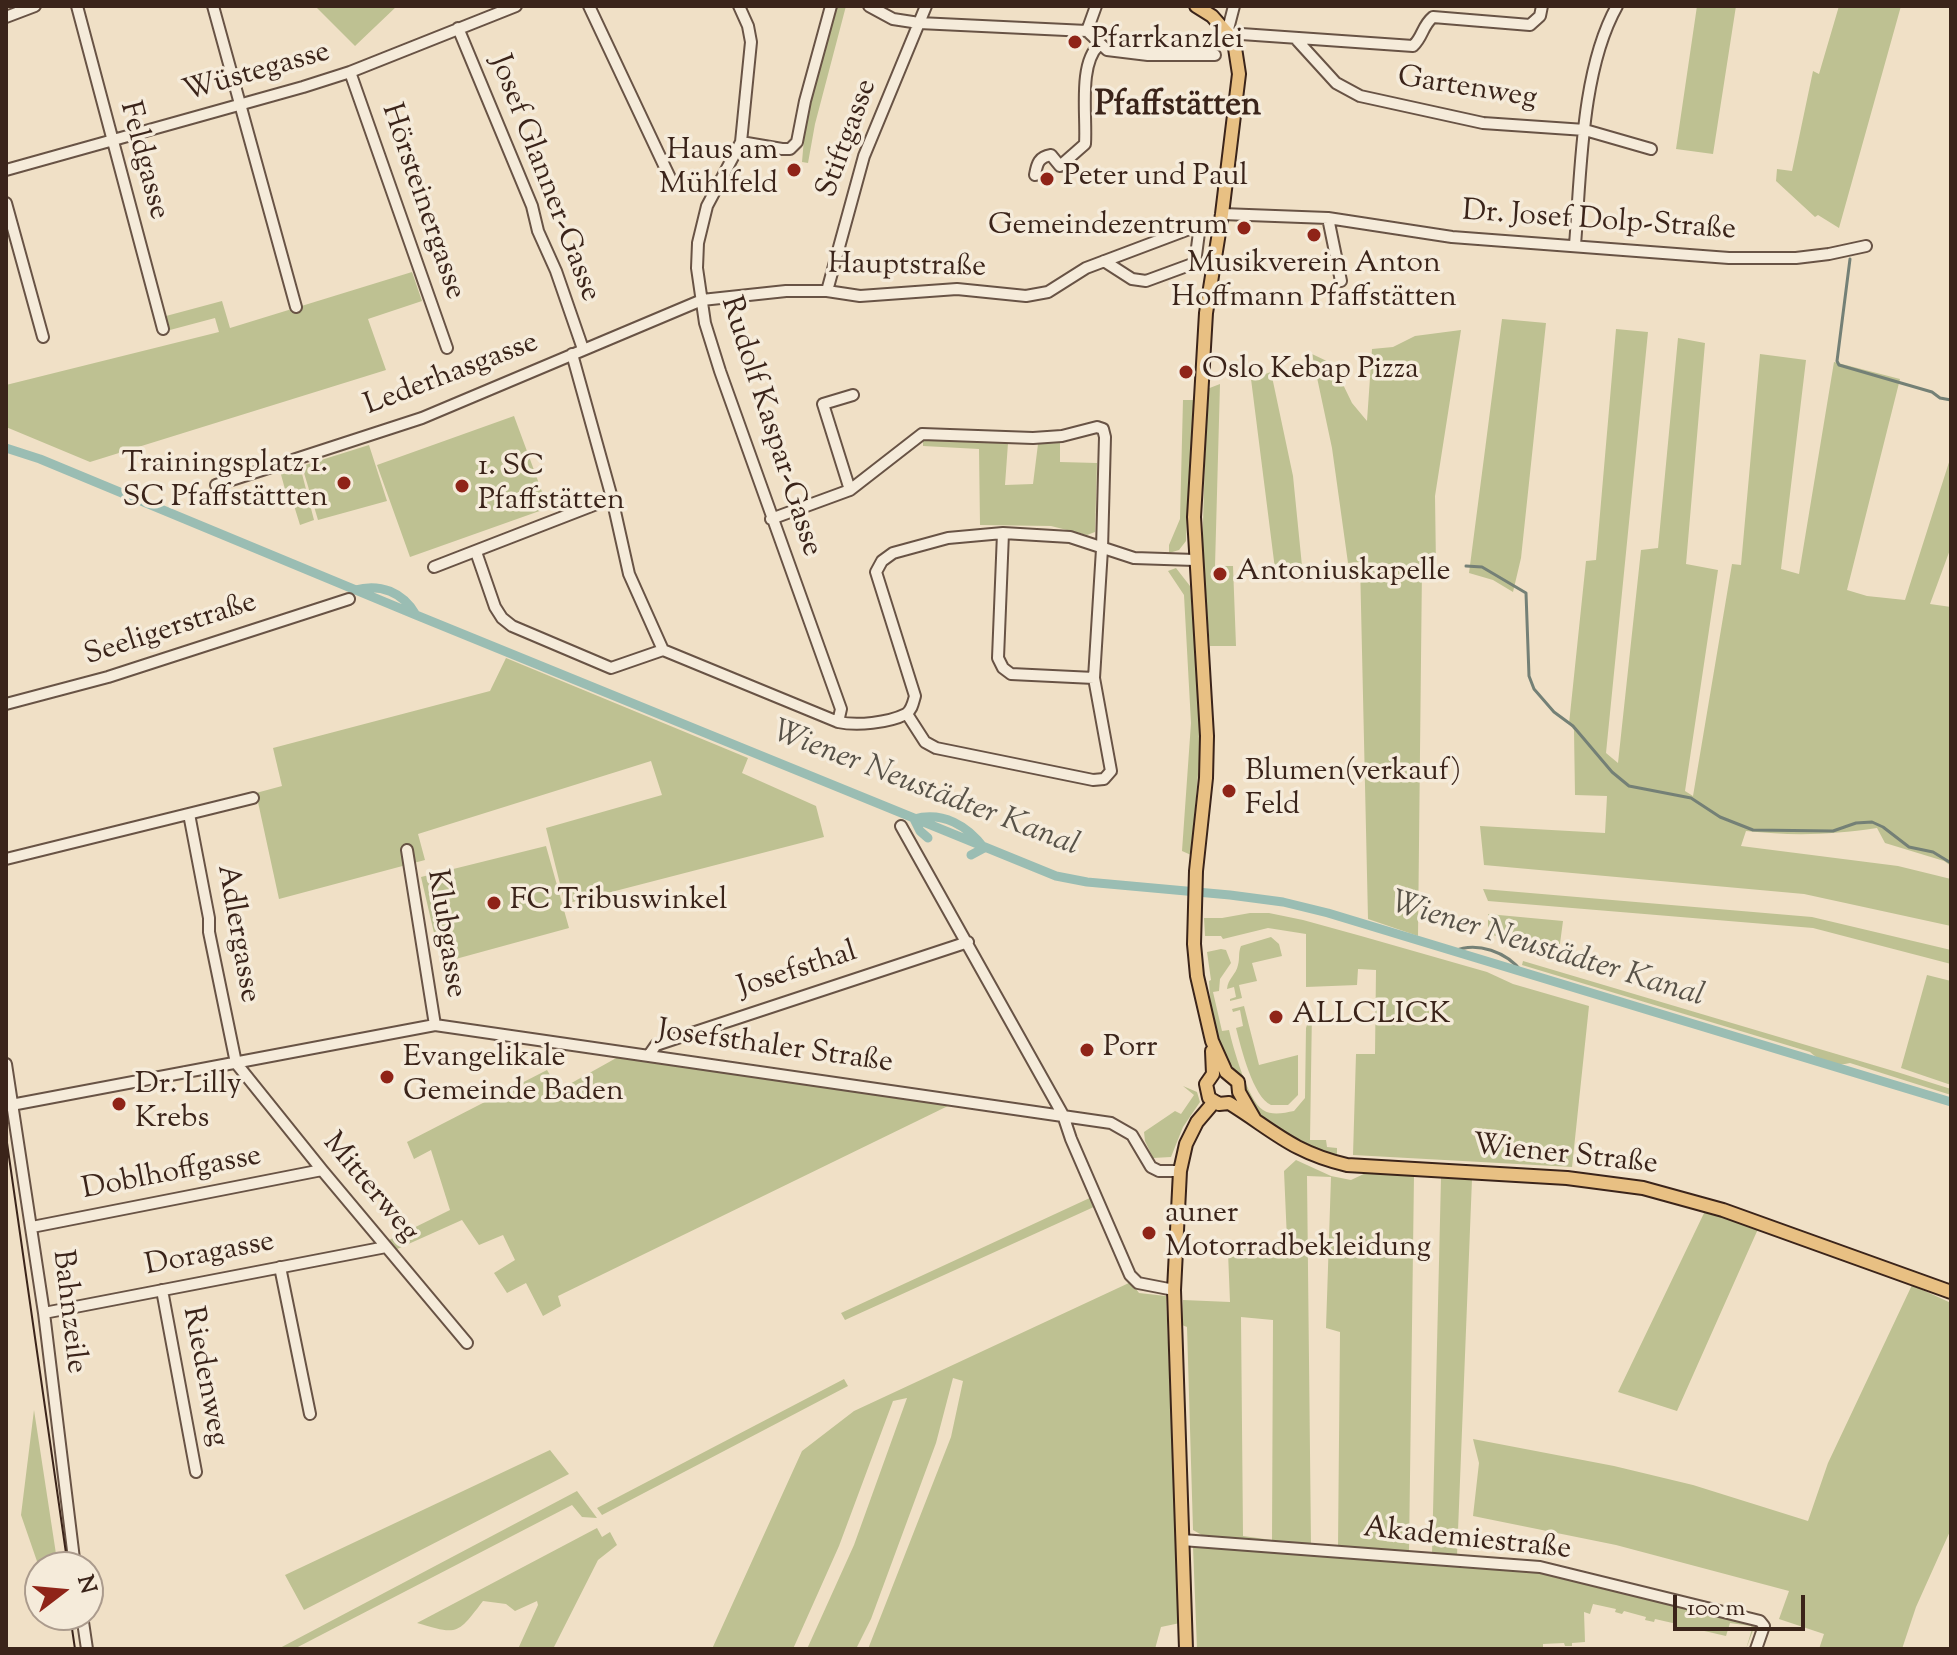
<!DOCTYPE html>
<html>
<head>
<meta charset="utf-8">
<style>
  body { margin:0 }
  #map { position:relative; width:1957px; height:1655px; overflow:hidden; background:#f0e0c6; font-family:"Sorts Mill Goudy",serif }
  canvas { display:block }
  .frame { position:absolute; inset:0; border:8px solid #3b241a; pointer-events:none }
  .north { position:absolute; left:24px; top:1551px; width:80px; height:80px; box-sizing:border-box; background:#f5ebda; border:2px solid #ab9b8d; border-radius:50%; rotate:74deg; font-size:22px; font-weight:700; line-height:32px; text-align:center; color:#3b241a }
  .north::after { content:''; display:block; margin:auto; width:28px; height:36px; background:#8f2418; clip-path:polygon(50% 0,100% 100%,50% 72%,0 100%) }
  .scale { position:absolute; left:1673px; top:1595px; width:132px; height:36px; box-sizing:border-box; border:4px solid #3b241a; border-top:0; padding-left:10px; font-size:24px; line-height:28px; white-space:nowrap; color:#3b241a; -webkit-text-stroke:6px #f5ebda; paint-order:stroke }
</style>
</head>
<body>
<div id="map">
<canvas width="1957" height="1655"></canvas>
<div class="frame"></div>
<div class="north">N</div>
<div class="scale">100 m</div>
</div>
<script>
const ctx = document.querySelector('canvas').getContext('2d');
ctx.lineJoin = 'round';
function fill(path, color) {
  ctx.fillStyle = color;
  ctx.fill(path, 'evenodd');
}
function trace(path, color, width, dash) {
  ctx.strokeStyle = color;
  ctx.lineWidth = width;
  ctx.lineCap = dash ? 'butt' : 'round';
  ctx.setLineDash(dash || []);
  ctx.stroke(path);
}
function label(font, color, halo, rows, align = 'center') {
  ctx.font = font + ' "Sorts Mill Goudy",serif';
  ctx.lineWidth = 7;
  ctx.setLineDash([]);
  ctx.textBaseline = 'middle';
  ctx.strokeStyle = halo;
  ctx.fillStyle = color;
  for (const [text, x, y, turn = 0] of rows) {
    ctx.save();
    ctx.translate(x, y);
    ctx.rotate((+turn || 0) * Math.PI / 180);
    ctx.textAlign = isNaN(turn) ? turn : align;
    if (halo) ctx.strokeText(text, 0, 0);
    ctx.fillText(text, 0, 0);
    ctx.restore();
  }
}
fill(new Path2D(`
  M315 6H397L355 46Z
  M835 6H846L815 124 808 163 802 162 806 115Z
  M1697 6H1736L1713 154 1676 149Z
  M1839 6H1901L1839 228 1818 215 1815 217 1776 181 1777 169 1792 171 1813 71 1819 74Z
  M412 272 422 301 368 319 386 370 90 462 6 427V385L219 332 215 318 170 330 166 316 222 301 230 328Z
  M1502 319 1546 323 1521 558 1513 592 1493 580 1469 573Z
  M1616 329 1648 332 1606 753 1618 763 1641 550 1658 548 1678 338 1705 343 1686 564 1718 570 1685 791 1693 796 1732 564 1741 565 1760 354 1806 360 1781 569 1799 574 1834 362 1900 379 1847 590 1867 596 1905 600 1951 456V547L1930 604 1951 607V866L1944 861 1885 843 1877 828C1830 835 1793 836 1746 831L1741 846 1898 866 1951 879V926L1804 894 1484 865 1480 826 1605 833 1607 796 1575 795 1574 730 1569 724 1586 561 1596 560Z
  M1461 330 1435 496 1436 567H1422L1418 936 1368 919 1360 562 1348 563 1332 448 1312 354 1333 364 1352 403 1367 421 1372 349 1393 347 1415 336Z
  M1271 372 1293 476 1302 566 1275 569 1251 379Z
  M1220 384 1215 566H1233L1236 646H1210L1203 572V523L1207 389Z
  M1183 400H1195L1193 482 1187 513 1186 541 1179 550 1169 553V545L1180 519Z
  M514 416 548 508 410 557 377 465Z
  M923 437 1008 443 1005 485 1033 484 1038 444 1060 443V462L1097 463 1095 532 1087 535 1051 526 980 525 979 449 923 446Z
  M369 445 387 501 318 520 302 466Z
  M300 466 314 520 300 525 292 499 288 500 280 471Z
  M1176 568 1190 586 1199 695 1200 752 1191 855 1182 851 1191 723 1184 595 1168 571Z
  M506 658 748 758 742 773 816 806 824 837 565 904 546 828 662 795 651 761 418 834 425 860 279 899 256 793 282 786 273 748 490 691Z
  M546 846 569 928 441 963 421 877Z
  M1483 889 1812 917 1951 950V964L1813 928 1488 901Z
  M1250 913H1269L1303 920 1361 936 1487 972 1513 984 1589 1006 1572 1167 1353 1155 1356 1054H1375L1376 970 1358 969 1357 985 1306 987V934L1268 928 1223 939 1221 936H1205L1204 918H1222Z
  M1488 914 1563 921 1559 951 1488 934Z
  M1271 937 1279 944 1282 956 1252 963 1257 981 1239 985 1242 998 1230 1001V999L1236 997 1234 987 1227 989C1228 978 1236 975 1238 965 1240 958 1238 953 1241 946Z
  M1221 949 1226 950 1231 963 1220 979 1219 991 1213 992 1222 1031 1229 1030C1233 1047 1248 1101 1263 1110 1272 1116 1284 1113 1294 1111L1305 1098 1306 1028 1312 1010 1310 1140H1326L1327 1147 1337 1148V1154L1333 1156C1305 1147 1272 1134 1254 1109 1246 1098 1245 1085 1238 1075 1216 1043 1211 1020 1209 981L1211 980 1207 952Z
  M1523 961 1897 1072 1951 1089V1095L1850 1063C1835 1067 1821 1062 1810 1052L1522 965Z
  M1927 975 1951 981V1085L1901 1068Z
  M1244 1006 1259 1065 1298 1055V1095L1288 1105H1271C1253 1097 1241 1048 1236 1028L1243 1026 1240 1010 1233 1012 1232 1009Z
  M618 1057 952 1104 558 1296 561 1306 543 1316 526 1283 507 1293 494 1273 515 1260 503 1235 479 1245 462 1220 395 1250 387 1241 450 1210 431 1150 414 1159 407 1142 547 1070 559 1090Z
  M1183 1086 1197 1092 1200 1102 1183 1127 1171 1157 1153 1158 1145 1141 1144 1132 1175 1111 1181 1114 1194 1095Z
  M1296 1160 1331 1176 1351 1180 1368 1172 1414 1175 1409 1552 1338 1547 1340 1332 1326 1328 1331 1177 1307 1176 1311 1545 1207 1538 1193 1530 1187 1327 1182 1325 1183 1300 1230 1302 1228 1252 1287 1240 1284 1171ZM1241 1317 1273 1320 1272 1540 1243 1536Z
  M1441 1178 1472 1179 1457 1556 1432 1554Z
  M1094 1196 1096 1206 845 1320 841 1313Z
  M1706 1209 1758 1229 1677 1411 1618 1392Z
  M1131 1282 1139 1293 1166 1296 1180 1623 1161 1627 1155 1649H868L951 1437 963 1381 953 1378 936 1443 871 1619 856 1649H807L854 1545 907 1398 893 1401 839 1546 793 1649H712L802 1451 854 1411Z
  M1912 1285 1951 1303V1529L1916 1607 1902 1649H1819L1824 1634 1779 1619 1789 1591 1616 1545 1473 1516 1479 1463 1473 1439 1614 1466 1693 1485 1808 1521 1828 1463Z
  M844 1379 848 1386 602 1515 597 1508Z
  M34 1410 58 1567H40V1570L21 1515Z
  M550 1450 569 1474 304 1610 285 1575Z
  M577 1491 597 1518 582 1517 572 1505 294 1649H278Z
  M597 1528 602 1537 610 1532 617 1545 598 1560 553 1649H518L538 1605 537 1601 515 1611 506 1604 483 1601C457 1635 458 1635 417 1623Z
  M1193 1547 1533 1571 1755 1625 1746 1649 1752 1629 1751 1626 1730 1623 1726 1636 1687 1627 1685 1630 1677 1628V1624L1655 1619 1654 1622 1645 1620 1646 1617 1624 1611 1622 1614 1615 1612 1616 1609 1593 1604 1590 1614 1584 1612 1585 1642 1572 1643V1646H1565L1564 1643 1543 1644V1649H1197Z`), '#bec192');
trace(new Path2D(`
  M1850 259 1837 361 1839 365 1932 392 1940 398 1951 400
  M1466 566 1482 567 1526 593 1529 676 1534 689 1554 712 1573 726 1612 772 1629 786 1691 798 1720 817 1753 830 1833 831 1856 823 1872 822 1883 827 1909 847 1933 852 1951 863
  M1454 951C1477 941 1507 952 1522 972`), '#748076', 3);
trace(new Path2D(`
  M6 448 40 459 416 615 1056 876 1087 882 1230 895 1283 902 1328 913 1951 1102
  M355 590C380 583 403 592 416 615
  M928 838 920 831 914 819C943 811 968 826 984 848L971 855`), '#9abdb3', 9);
const minor = new Path2D(`
  M77 6 163 329
  M213 6 296 307
  M589 6 671 180
  M739 6 748 26 751 42 741 142 707 206 698 243 697 268 705 323 720 371 841 709 838 722
  M869 6 893 19 919 23 1087 31 1107 50 1148 55H1215
  M1234 6 1227 33 1413 46C1423 37 1422 26 1433 17L1530 25 1540 16 1542 6
  M6 17 35 6
  M458 28 532 206 538 231 556 271 583 349
  M1087 31 1096 6
  M1295 38 1336 83 1360 96 1483 123 1585 130 1651 149
  M350 72 447 348
  M741 142 782 149H790L797 142 805 101 831 6
  M6 170 303 87 350 72 516 6
  M1035 175C1037 163 1039 157 1051 155L1060 166 1085 144C1087 116 1078 64 1099 45
  M6 203 43 337
  M1222 214 1328 218 1452 237 1729 258H1796L1829 254 1866 246
  M1328 218 1341 281
  M1575 245C1581 172 1581 70 1617 6
  M1104 261 1132 279 1146 281 1195 263 1212 265
  M1195 263 1200 225
  M827 291 864 156 926 6
  M572 354 612 498 629 574 663 650
  M216 485 422 418 702 300 786 291H827L860 296 957 289 1026 296 1048 292 1086 268 1200 225H1220
  M850 490 823 404 853 395
  M771 519 850 490 922 434 1033 438 1062 436 1097 427 1103 429 1105 437 1102 549 1094 678 1111 771 1104 779 1093 780 936 748 925 742 907 714
  M1003 533 998 658 1003 668 1011 674 1094 678
  M476 552 495 607 502 618 512 626 611 668 663 650 838 722C857 726 888 723 906 714 912 710 913 703 915 696L876 572 882 561 893 553 948 538 1003 533 1070 537 1134 558 1195 560
  M434 567 612 498
  M6 704 108 677 349 599
  M189 814 209 918V932L236 1063 322 1170 467 1343
  M901 826 1063 1115 1071 1139 1130 1275 1138 1283 1174 1290
  M407 850 435 1025
  M6 859 253 798
  M649 1055 656 1045 968 942
  M6 1064 44 1313 75 1567
  M6 1106 435 1025 1111 1123 1132 1135 1151 1167 1159 1171H1180
  M32 1227 322 1170
  M280 1267 310 1414
  M162 1290 196 1472
  M44 1313 386 1247
  M1182 1540 1540 1567 1760 1621 1764 1626 1756 1649
  M82 1615 87 1649`);
const major = new Path2D(`
  M1196 6 1212 16 1227 33 1235 48 1239 74 1222 214 1206 313 1194 517 1207 736 1206 778 1196 871 1194 944 1197 976 1212 1041 1226 1072 1238 1082 1239 1092 1255 1120
  M1212 1051 1213 1074 1206 1084 1209 1098 1219 1104 1229 1103C1274 1131 1292 1152 1347 1165L1567 1178 1643 1188 1723 1210 1951 1292
  M1186 1649 1174 1290 1180 1171 1186 1144 1197 1122 1214 1102`);
trace(minor, '#685345', 14);
trace(major, '#3b241a', 16);
trace(minor, '#f5ebda', 10);
trace(major, '#e8c083', 12);
trace(new Path2D(`
  M6 1136 68 1567
  M70 1615 75 1649`), '#3b241a', 2);
for (const [x, y, r, color] of [
  [1075,42,8,"#8f2418"],
  [794,170,8,"#8f2418"],
  [1047,179,8,"#8f2418"],
  [1244,228,8,"#8f2418"],
  [1314,235,8,"#8f2418"],
  [1186,372,8,"#8f2418"],
  [344,483,8,"#8f2418"],
  [462,486,8,"#8f2418"],
  [1220,574,8,"#8f2418"],
  [1229,791,8,"#8f2418"],
  [494,903,8,"#8f2418"],
  [1276,1017,8,"#8f2418"],
  [1087,1050,8,"#8f2418"],
  [387,1077,8,"#8f2418"],
  [119,1104,8,"#8f2418"],
  [1149,1233,8,"#8f2418"]
]) {
  const dot = new Path2D();
  dot.arc(x, y, r, 0, 2 * Math.PI);
  ctx.fillStyle = color;
  ctx.fill(dot);
  trace(dot, '#f5ebda', 3);
}
label('30px', '#3b241a', '#f5ebda', [
  ["Pfarrkanzlei",1091,42],
  ["Haus am",778,153,"right"],
  ["Mühlfeld",778,187,"right"],
  ["Peter und Paul",1063,179],
  ["Gemeindezentrum",1228,228,"right"],
  ["Musikverein Anton",1314,266,"center"],
  ["Hoffmann Pfaffstätten",1314,300,"center"],
  ["Oslo Kebap Pizza",1202,372],
  ["Trainingsplatz 1.",328,466,"right"],
  ["SC Pfaffstättten",328,500,"right"],
  ["1. SC",478,469],
  ["Pfaffstätten",478,503],
  ["Antoniuskapelle",1236,574],
  ["Blumen(verkauf)",1245,774],
  ["Feld",1245,808],
  ["FC Tribuswinkel",510,903],
  ["ALLCLICK",1292,1017],
  ["Porr",1103,1050],
  ["Evangelikale",403,1060],
  ["Gemeinde Baden",403,1094],
  ["Dr. Lilly",135,1087],
  ["Krebs",135,1121],
  ["auner",1165,1216],
  ["Motorradbekleidung",1165,1250]
], 'left');
label('30px', '#3b241a', '#f5ebda', [
  ["Wüstegasse",257,74,-16],
  ["Gartenweg",1467,90,9],
  ["Stiftgasse",849,139,-70],
  ["Feldgasse",142,161,75],
  ["Josef Glanner-Gasse",543,179,69],
  ["Hörsteinergasse",421,202,71],
  ["Dr. Josef Dolp-Straße",1599,223,4],
  ["Hauptstraße",907,268,1],
  ["Lederhasgasse",452,376,-21],
  ["Rudolf Kaspar-Gasse",769,427,72],
  ["Seeligerstraße",171,631,-18],
  ["Adlergasse",236,934,80],
  ["Klubgasse",444,934,81],
  ["Josefsthal",798,972,-18],
  ["Josefsthaler Straße",775,1049,8],
  ["Wiener Straße",1565,1157,6],
  ["Doblhoffgasse",172,1175,-11],
  ["Mitterweg",369,1189,50],
  ["Doragasse",210,1256,-11],
  ["Bahnzeile",67,1312,83],
  ["Riedenweg",203,1377,79],
  ["Akademiestraße",1467,1541,6]
]);
label('italic 32px', '#585248', '#f5ebda', [
  ["Wiener Neustädter Kanal",925,791,21],
  ["Wiener Neustädter Kanal",1547,952,17]
]);
label('bold 34px', '#3b241a', '#f5ebda', [
  ["Pfaffstätten",1178,108]
]);
</script>
</body>
</html>
